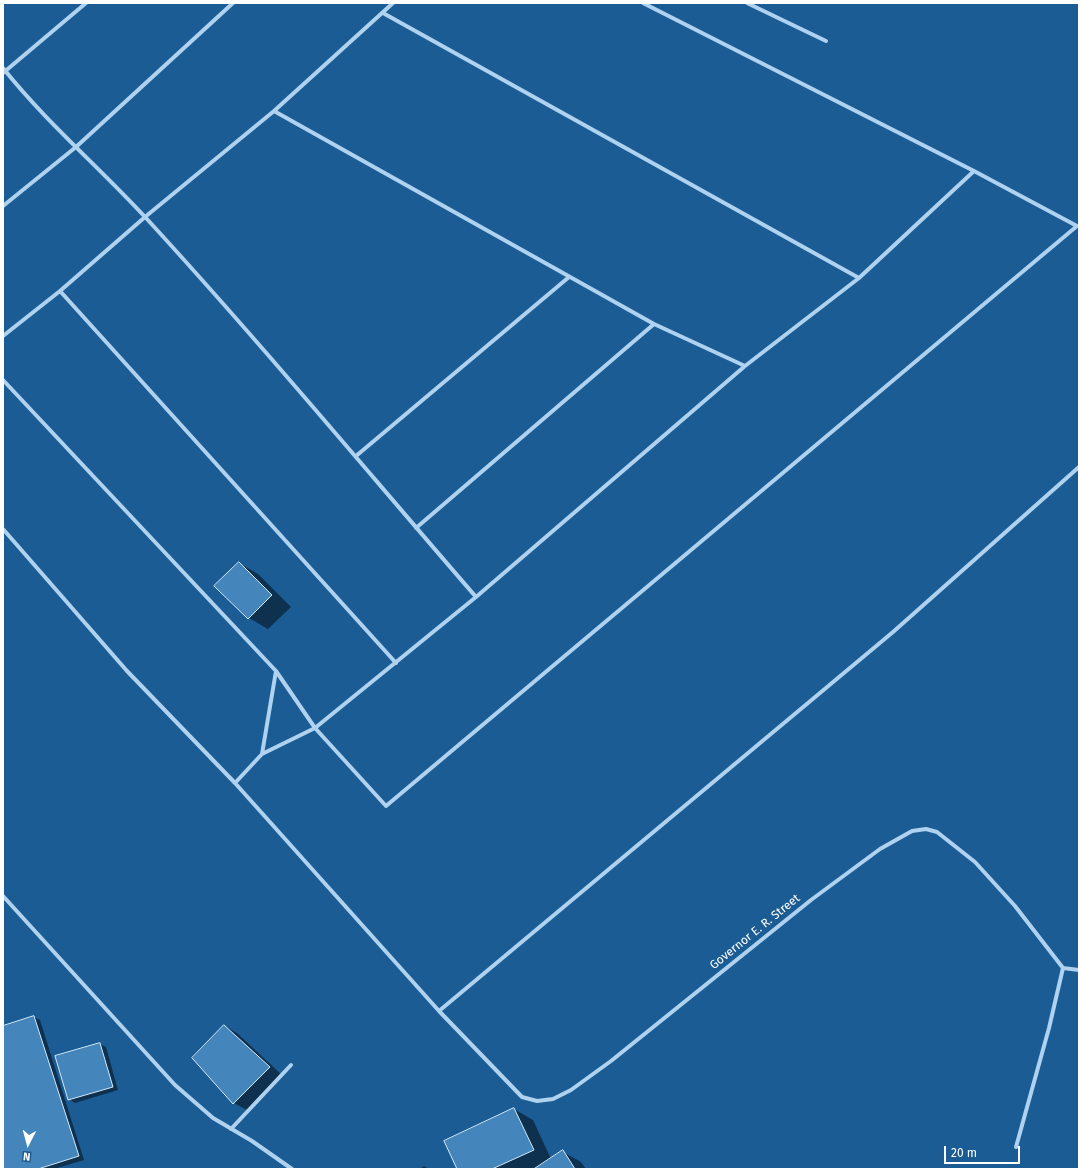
<!DOCTYPE html>
<html>
<head>
<meta charset="utf-8">
<style>
  body { margin:0 }
  #map { position:relative; width:1082px; height:1172px; overflow:hidden; background:#1c5c94; font-family:"Fira Sans",sans-serif }
  canvas { display:block }
  .frame { position:absolute; inset:0; border:4px solid #fff; pointer-events:none }
  .north { position:absolute; left:8px; top:1124px; width:40px; height:40px; -webkit-text-stroke:3px #1c5c94; paint-order:stroke; rotate:186deg; font-size:11px; font-weight:700; line-height:16px; text-align:center; color:#fff }
  .north::after { content:''; display:block; margin:auto; width:14px; height:18px; background:#fff; clip-path:polygon(50% 0,100% 100%,50% 72%,0 100%) }
  .scale { position:absolute; left:944px; top:1146px; width:76px; height:18px; box-sizing:border-box; border:2px solid #fff; border-top:0; padding-left:5px; font-size:12px; line-height:14px; white-space:nowrap; color:#fff; -webkit-text-stroke:3px #1c5c94; paint-order:stroke }
</style>
</head>
<body>
<div id="map">
<canvas width="1082" height="1172"></canvas>
<div class="frame"></div>
<div class="north">N</div>
<div class="scale">20 m</div>
</div>
<script>
const ctx = document.querySelector('canvas').getContext('2d');
ctx.lineJoin = 'round';
function fill(path, color) {
  ctx.fillStyle = color;
  ctx.fill(path, 'evenodd');
}
function trace(path, color, width, dash) {
  ctx.strokeStyle = color;
  ctx.lineWidth = width;
  ctx.lineCap = dash ? 'butt' : 'round';
  ctx.setLineDash(dash || []);
  ctx.stroke(path);
}
function label(font, color, halo, rows, align = 'center') {
  ctx.font = font + ' "Fira Sans",sans-serif';
  ctx.lineWidth = 4;
  ctx.setLineDash([]);
  ctx.textBaseline = 'middle';
  ctx.strokeStyle = halo;
  ctx.fillStyle = color;
  for (const [text, x, y, turn = 0] of rows) {
    ctx.save();
    ctx.translate(x, y);
    ctx.rotate((+turn || 0) * Math.PI / 180);
    ctx.textAlign = isNaN(turn) ? turn : align;
    if (halo) ctx.strokeText(text, 0, 0);
    ctx.fillText(text, 0, 0);
    ctx.restore();
  }
}
fill(new Path2D(`
  M239 563 258 574 291 607 268 629 249 618 216 586Z
  M34 1017 40 1020 84 1160 54 1169H3V1027Z
  M225 1026 237 1033 282 1075 247 1110 234 1103 194 1058Z
  M100 1044 106 1047 118 1090 75 1103 69 1099Z
  M514 1109 533 1120 551 1159 563 1152 581 1162 586 1169H459Z
  M424 1166 429 1169H420Z`), '#0007');
const building = new Path2D(`
  M239 562 272 595 248 619 214 586Z
  M34 1016 79 1156 38 1169H3V1026Z
  M224 1025 270 1067 233 1104 192 1058Z
  M100 1043 113 1087 68 1100 55 1056Z
  M514 1108 534 1150 492 1169H457L444 1141Z
  M563 1150 575 1169H534Z`);
fill(building, '#4485bb');
trace(building, '#d4e9fb', 1);
trace(new Path2D(`
  M747 3 826 41
  M383 13 859 278
  M3 68C46 122 99 167 146 218 259 341 366 470 476 597
  M3 73 86 3
  M274 111 654 324 745 366
  M3 206 76 147 233 3
  M60 291 396 663
  M3 336 60 291 145 217 274 111 393 3
  M3 380 276 671 315 728 386 806 1077 226 974 171 643 3
  M356 456 569 277
  M416 528 654 324
  M3 529 127 671 235 783 439 1011 522 1097 537 1101 553 1099 571 1090 611 1061 811 900 880 849 912 831 926 829 937 832 975 862 1015 906 1063 968 1079 970
  M262 754 276 671
  M235 783 262 754 315 728 476 597 745 366 859 278 974 171
  M3 896 175 1085 213 1118 252 1141 292 1169
  M439 1011 893 632 1079 467
  M231 1129 291 1065
  M1016 1147 1049 1028 1063 968`), '#aed2ef', 4);
label('12px', '#fff', '#1c5c94', [
  ["Governor E. R. Street",755,932,-39]
]);
</script>
</body>
</html>
